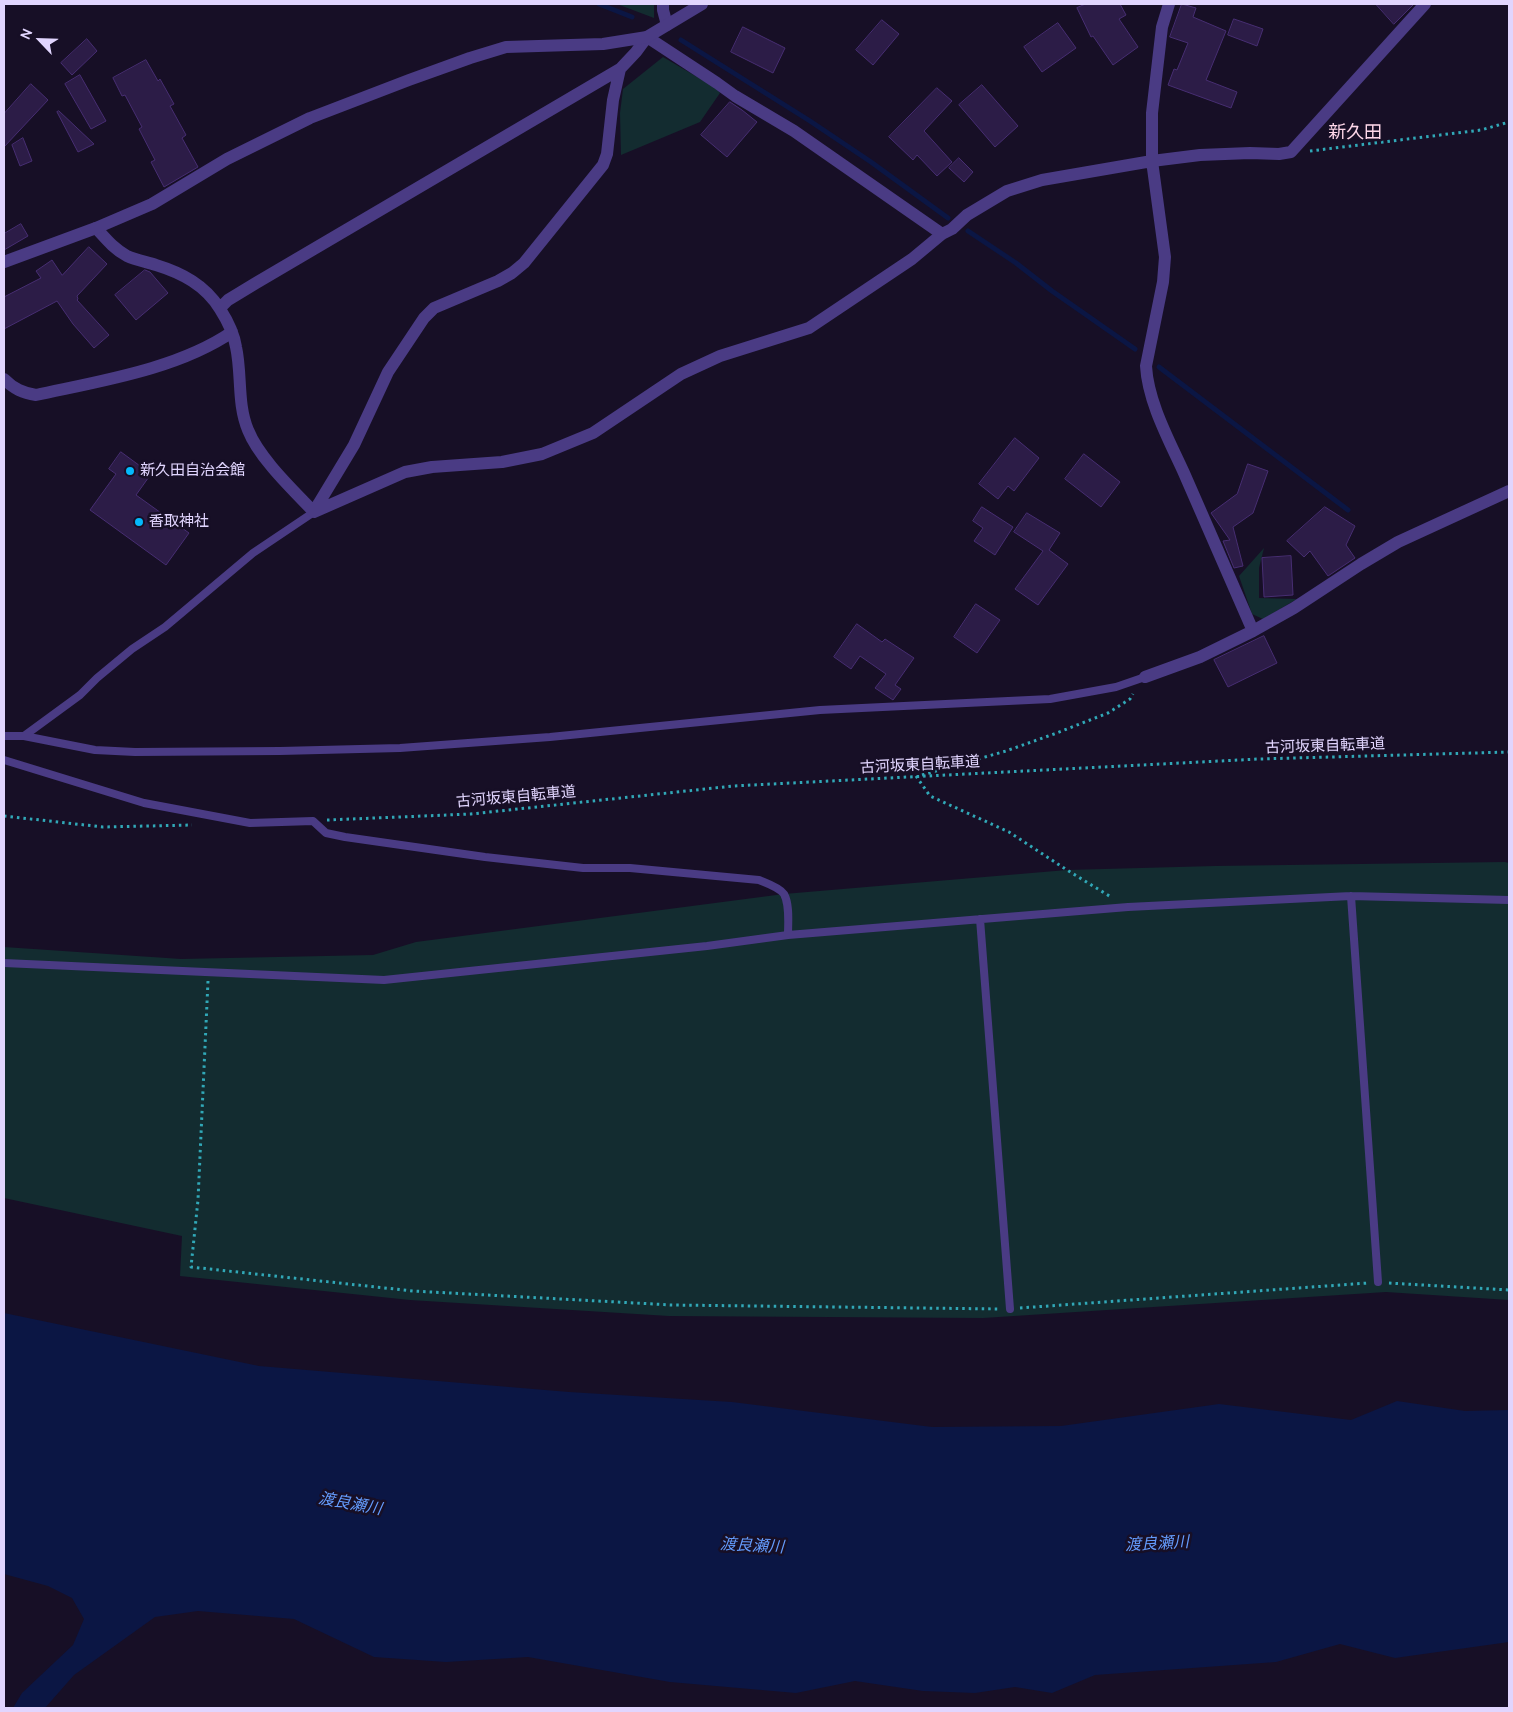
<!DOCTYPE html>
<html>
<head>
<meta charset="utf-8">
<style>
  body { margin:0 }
  #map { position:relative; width:1513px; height:1712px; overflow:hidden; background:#170f26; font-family:Cabin,sans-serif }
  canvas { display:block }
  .frame { position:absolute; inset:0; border:5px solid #e1d5fe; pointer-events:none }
  .north { position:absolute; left:15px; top:15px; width:50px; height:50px; -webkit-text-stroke:4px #170f26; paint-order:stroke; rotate:294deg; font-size:14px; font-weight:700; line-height:20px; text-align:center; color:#e1d5fe }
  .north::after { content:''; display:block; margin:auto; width:18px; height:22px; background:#e1d5fe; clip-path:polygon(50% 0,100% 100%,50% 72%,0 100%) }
</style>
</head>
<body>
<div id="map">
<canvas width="1513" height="1712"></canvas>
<div class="frame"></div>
<div class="north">N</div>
</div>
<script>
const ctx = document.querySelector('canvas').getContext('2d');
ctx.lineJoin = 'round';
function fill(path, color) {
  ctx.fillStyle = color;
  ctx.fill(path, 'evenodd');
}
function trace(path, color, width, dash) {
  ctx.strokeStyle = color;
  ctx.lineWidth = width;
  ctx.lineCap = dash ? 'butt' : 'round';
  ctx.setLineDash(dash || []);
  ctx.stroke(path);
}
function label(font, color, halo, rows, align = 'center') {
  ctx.font = font + ' Cabin,"Noto Sans JP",sans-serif';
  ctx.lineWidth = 5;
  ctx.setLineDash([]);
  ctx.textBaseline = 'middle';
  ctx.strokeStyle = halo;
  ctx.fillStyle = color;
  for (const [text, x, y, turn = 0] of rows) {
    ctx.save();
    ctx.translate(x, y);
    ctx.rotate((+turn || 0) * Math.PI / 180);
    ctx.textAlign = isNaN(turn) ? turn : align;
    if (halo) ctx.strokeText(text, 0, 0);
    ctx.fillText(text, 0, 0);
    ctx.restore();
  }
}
fill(new Path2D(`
  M617 4H654V18Z
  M663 57 716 88 720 93 700 122 621 155 620 113 623 89Z
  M1264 548 1259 568V598L1297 599 1263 619 1252 614 1239 576Z
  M1505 862 1509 863V1300L1386 1292 983 1318 669 1316 410 1300 180 1276 182 1236 4 1198V947L181 959 373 955 416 942 784 894 1067 870 1215 866Z`), '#132c30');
fill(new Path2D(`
  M4 1313 259 1366 569 1392 732 1402 932 1427 1061 1426 1219 1404 1351 1420 1397 1401 1465 1411 1509 1410V1642L1395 1658 1340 1644 1276 1662 1095 1675 1052 1693 1015 1687 975 1693 923 1691 855 1681 796 1693 670 1682 528 1657 446 1662 374 1657 294 1619 198 1611 155 1617 74 1675 45 1708H13L22 1693 73 1645 84 1619 72 1598 48 1586 4 1574Z`), '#0b1644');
trace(new Path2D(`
  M599 4 632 17
  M681 40 810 121 871 162 948 218
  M968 231 1016 263 1052 291 1135 349
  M1159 367 1348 510`), '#0b1644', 5);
const building = new Path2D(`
  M1086 4H1120L1126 15 1119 19 1138 47 1113 65 1093 36 1091 37 1077 8Z
  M1182 4 1196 8 1193 17 1226 31 1206 80 1237 92 1231 108 1168 85 1174 69 1177 70 1188 43 1170 37Z
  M1376 4H1414L1394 24Z
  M1234 19 1263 29 1257 46 1228 35Z
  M882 20 899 34 873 65 856 50Z
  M1058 23 1076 48 1042 72 1024 47Z
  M743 27 785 48 773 73 731 52Z
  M87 39 97 51 72 75 61 63Z
  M146 60 158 81 160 79 174 104 170 106 186 135 182 138 198 167 164 187 151 162 155 160 139 129 142 127 125 95 122 96 113 78Z
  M80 75 106 121 91 129 65 84Z
  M31 84 48 100 4 147V114Z
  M982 85 1018 126 995 147 959 105Z
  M937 88 952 101 924 131 952 162 937 176 917 155 913 160 889 137Z
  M730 102 742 110 757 122 727 157 701 135Z
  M59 111 94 144 78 152 57 112Z
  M23 138 32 161 20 166 12 145Z
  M959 158 973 172 964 182 949 168Z
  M21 224 28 236 4 250V234Z
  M89 247 107 264 77 296 78 299 77 300 109 335 94 348 73 324 57 301 4 329V297L41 278 36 271 52 260 62 275Z
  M145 270 150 272 168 293 136 320 115 295Z
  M1015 438 1039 458 1014 491 1008 486 998 499 979 484Z
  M121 452 151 474 136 495 189 533 166 565 90 510 116 474 109 469Z
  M1084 454 1120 482 1101 507 1065 479Z
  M1248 464 1268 471 1253 513 1233 527 1243 566 1234 568 1223 541 1230 540 1211 513 1237 494Z
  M982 507 1013 527 995 555 974 541 983 528 973 521Z
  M1325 507 1355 526 1346 545 1355 558 1328 576 1310 551 1304 557 1287 541Z
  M1027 513 1060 533 1049 550 1068 564 1038 605 1015 589 1043 551 1014 532Z
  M1291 556 1293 595 1264 597 1262 558Z
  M976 604 1000 620 977 653 954 637Z
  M857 624 882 642 885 639 914 658 895 685 901 689 893 700 875 688 886 674 860 656 851 669 834 657Z
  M1264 636 1277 663 1228 687 1214 660Z`);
fill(building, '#2c1c47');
trace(building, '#472e72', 1);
trace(new Path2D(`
  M1310 151 1481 130 1509 122
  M922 775 1006 751 1054 734 1108 713 1130 699 1133 694
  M916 776 930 796 1009 832 1067 870 1111 897
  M4 816 103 827 192 825
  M327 820 471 814 733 786 1259 759 1509 752
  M208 981 198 1200 191 1267 413 1291 672 1305 1001 1309
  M1389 1283 1509 1290
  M1020 1308 1368 1283`), '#31a8b7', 3, [2.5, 4]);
trace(new Path2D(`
  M4 736H24L80 695 97 678 132 649 165 627 253 553 314 512
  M24 736 95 750 135 752 280 751 400 748 550 737 820 710 1050 699 1116 687 1145 677
  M4 760 144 803 250 823 313 821 326 833 345 837 485 857 583 868H630L759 880C766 883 779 887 784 894 790 905 788 923 788 935
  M1351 896 1378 1282
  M980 919 1010 1309
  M4 963 384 980 707 946 788 935 1128 907 1351 896 1509 900`), '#4a3b84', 8);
trace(new Path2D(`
  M663 4V10L667 25
  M1169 4 1162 27 1152 113V161L1165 257 1163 282 1146 366C1148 402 1169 440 1184 473 1207 526 1230 578 1253 631
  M96 228C106 239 114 249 127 256 136 260 147 262 156 265 182 273 205 285 220 309 227 320 234 334 236 347 242 374 237 404 248 430 259 458 293 490 314 512
  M220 308 228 300 256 283 620 69 636 52 647 37 717 83 735 96 794 131 942 234
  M4 379C14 389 23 393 36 395 100 381 178 369 232 332
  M314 512 405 472 432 467 502 462 542 454 593 433 681 374 720 356 809 328 912 259 942 234 952 229 967 215 1007 191 1042 180 1152 161 1200 155 1250 153 1279 154 1291 152 1425 4
  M314 512 319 503 354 445 388 372 424 318 434 308 498 281 512 273 524 263 603 165 607 154 613 100 620 69
  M1145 677 1200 657 1253 631 1294 608 1361 564 1398 542 1509 491`), '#4a3b84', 12);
trace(new Path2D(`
  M4 262 96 228 152 204 227 159 310 118 409 80 470 58 506 47 603 44 647 37 702 4`), '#4a3b84', 12);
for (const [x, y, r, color] of [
  [130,471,5,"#04b9fc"],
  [139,522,5,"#04b9fc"]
]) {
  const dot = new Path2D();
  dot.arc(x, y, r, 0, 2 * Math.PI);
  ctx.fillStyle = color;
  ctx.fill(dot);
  trace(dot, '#170f26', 2);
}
label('15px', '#e1d5fe', '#170f26', [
  ["新久田自治会館",140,471],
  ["香取神社",149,522]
], 'left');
label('15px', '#e1d5fe', '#170f26', [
  ["古河坂東自転車道",1325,746,-2],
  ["古河坂東自転車道",920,765,-3],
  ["古河坂東自転車道",516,797,-5]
]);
label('italic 16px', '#649cfd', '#170f26', [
  ["渡良瀬川",350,1504,10],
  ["渡良瀬川",1157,1544,-3],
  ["渡良瀬川",752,1546,3]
]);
label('18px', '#fed7e9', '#170f26', [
  ["新久田",1355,133]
]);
</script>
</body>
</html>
